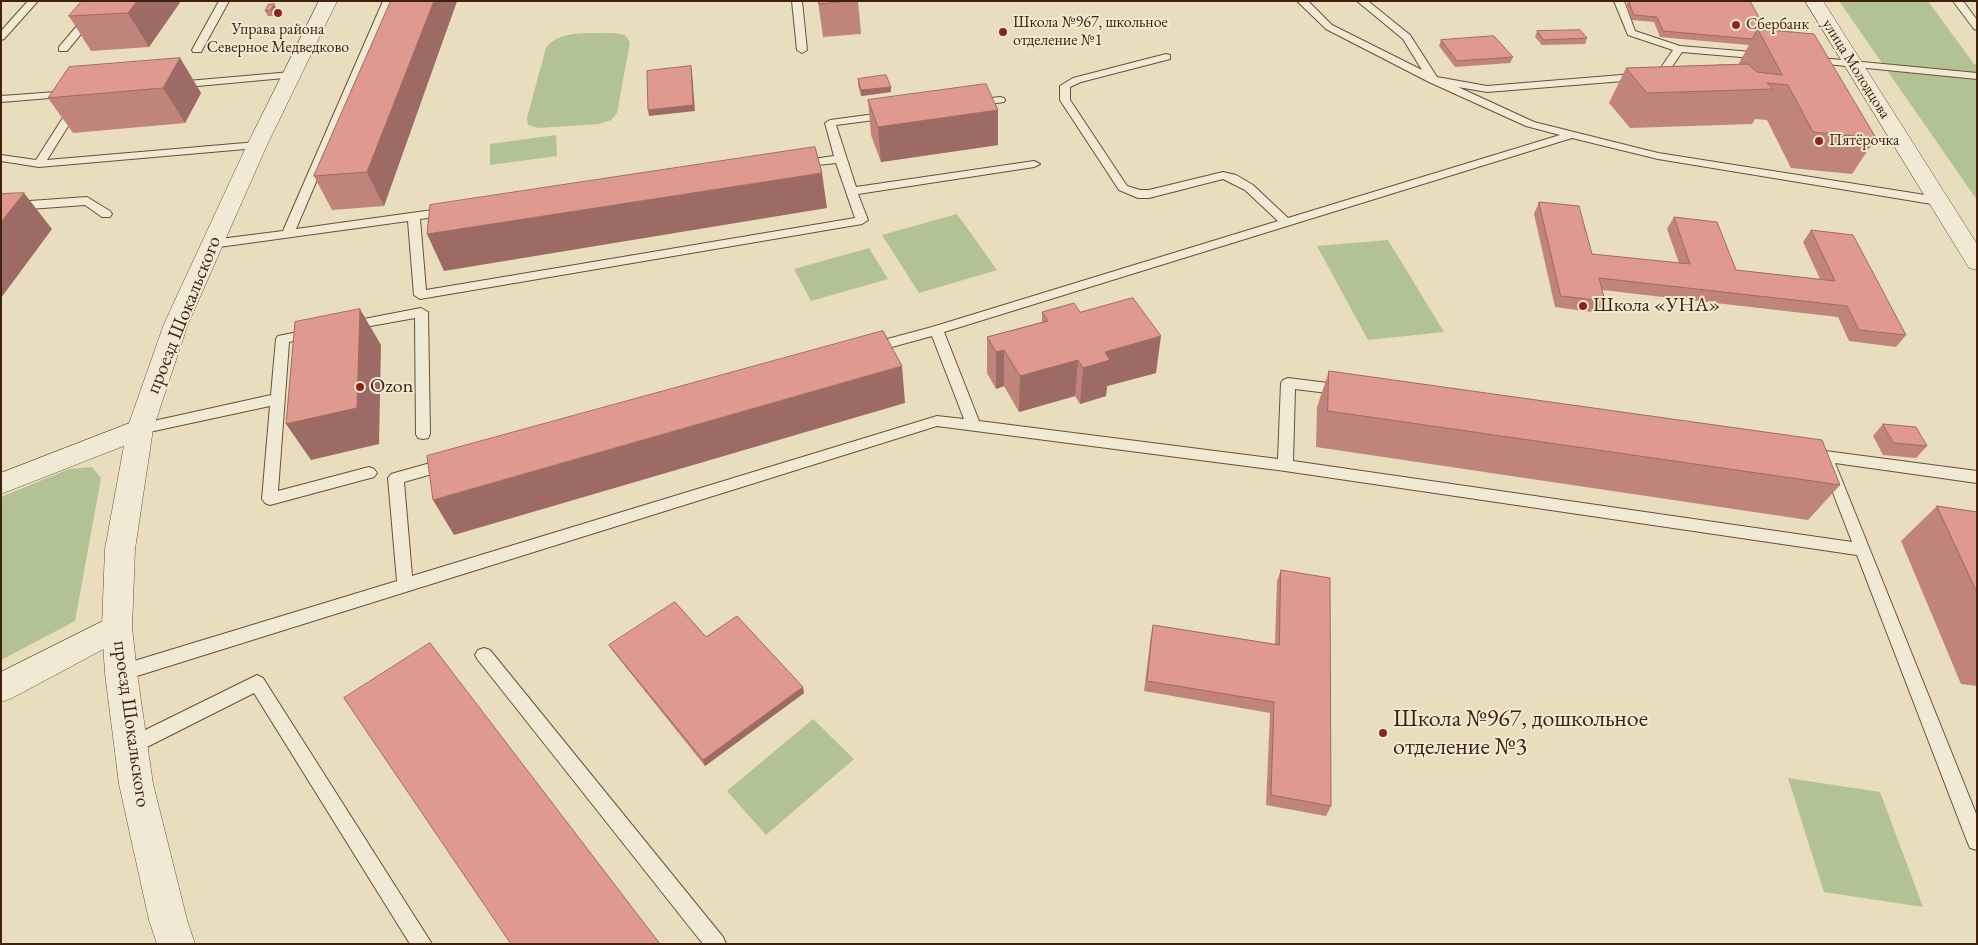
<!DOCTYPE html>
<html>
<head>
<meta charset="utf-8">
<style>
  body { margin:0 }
  #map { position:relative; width:1978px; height:945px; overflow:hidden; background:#e8ddbc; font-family:"EB Garamond",serif }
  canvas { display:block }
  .frame { position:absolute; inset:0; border:2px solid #41210b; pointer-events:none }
</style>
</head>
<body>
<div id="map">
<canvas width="1978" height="945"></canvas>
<div class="frame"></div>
</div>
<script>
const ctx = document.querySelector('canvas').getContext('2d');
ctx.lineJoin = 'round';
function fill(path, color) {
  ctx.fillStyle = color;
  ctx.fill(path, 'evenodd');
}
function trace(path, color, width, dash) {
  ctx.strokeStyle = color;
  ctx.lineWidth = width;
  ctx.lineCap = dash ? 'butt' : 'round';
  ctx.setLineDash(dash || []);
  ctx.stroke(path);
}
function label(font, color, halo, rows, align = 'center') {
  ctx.font = font + ' "EB Garamond",serif';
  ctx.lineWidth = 4;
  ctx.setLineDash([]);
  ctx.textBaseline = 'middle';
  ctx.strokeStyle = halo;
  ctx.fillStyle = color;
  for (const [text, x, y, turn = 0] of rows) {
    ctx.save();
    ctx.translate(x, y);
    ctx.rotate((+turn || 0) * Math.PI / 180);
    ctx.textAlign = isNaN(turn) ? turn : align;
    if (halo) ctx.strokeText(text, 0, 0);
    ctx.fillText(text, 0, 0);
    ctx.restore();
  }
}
fill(new Path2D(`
  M1839 1H1928L1974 64 1977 65V200Z
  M614 33 625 35 630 42 617 113 611 120 599 124 539 128 528 125 527 118 546 48C559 29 593 34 614 33Z
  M556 135 557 156 490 165V144Z
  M957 214 997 270 919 293 882 235Z
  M1388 240 1444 332 1368 340 1317 246Z
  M869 248 888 279 811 301 794 269Z
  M92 467 101 478 75 621 1 660V497L69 469Z
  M813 719 854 759 766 835 727 791Z
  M1788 778 1880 792 1923 907 1824 892Z`), '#b3c293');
const service = new Path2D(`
  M28 1H38L4 39 1 40V31Z
  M98 1H108L67 51H59V47Z
  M219 1H229L201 52H193L192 50Z
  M383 1H393L296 229 447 208 451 209 453 212 451 215 420 219 426 290 855 218 836 163 799 167 793 164 799 161 834 156 825 123 830 120 890 112 895 115 890 118 836 125 856 187 1034 161 1040 164 1034 167 858 194 868 220 862 224 420 299 414 295 408 221 212 248 208 247 206 244 212 240 283 231Z
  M792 1H802L807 50 802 53 797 50Z
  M1297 1H1308L1332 25 1422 70 1403 39 1357 1H1368L1410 35 1437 77 1487 86 1658 72 1673 50 1628 35 1614 1H1624L1635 31 1680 46 1764 53 1769 56 1764 59 1682 52 1665 77 1661 78 1487 92 1458 87 1534 122 1658 153 1938 197 1944 201 1938 205 1658 159 1572 138 944 332 979 421 1278 459 1281 383 1283 380 1288 378 1344 385 1349 386 1351 390 1349 394 1344 395 1295 389 1293 461 1852 542 1823 467 1828 462 1805 458 1803 454 1805 450 1810 449 1977 471V483L1835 463 1977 816V850L1970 848 1967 841 1857 555 1285 471 937 426 121 681 115 678 112 673 115 668 121 665 397 581 388 478 391 474 448 458 453 460 455 464 453 468 404 482 412 576 937 416 964 419 932 336 870 353 865 351 863 348 865 345 932 327 1278 221 1245 190 1223 179 1149 198H1138L1119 190 1060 100V86L1073 78 1166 54 1170 55V59L1081 82 1070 87V100L1127 186 1140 190H1149L1223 172 1236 175 1253 185 1288 218 1560 135 1526 126 1429 82 1326 29Z
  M1953 1H1963L1977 20V30L1974 29Z
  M1810 57 1977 73V79L1806 62V58Z
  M291 72 296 75 295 77 176 88 171 85 176 82Z
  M70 91 74 92 75 94 74 96 1 102V96Z
  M1000 97 1004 98 1005 100 1004 102 974 106 969 103 974 100Z
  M75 104 80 107 47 160 257 142 263 145 257 148 39 167 1 161V155L36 160 71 105Z
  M87 197 110 211 112 214 110 217H102L85 205 1 211V203Z
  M421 308 428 312 430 434 428 438 423 439 418 438 416 434 415 318 348 330 343 329 341 326 343 323 348 322Z
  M313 329 318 330 320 333 318 336 289 342 278 491 369 467 374 469 377 473 374 477 270 505 265 503 262 499 270 406 140 434 135 433 133 429 135 425 140 424 271 395 276 339 278 336Z
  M484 648 490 650 723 937 726 944H703L478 660 475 655 478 650Z
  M257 675 263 678 432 944H410L254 693 137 752 131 754 125 752 122 746 125 740Z`);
const minor = new Path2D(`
  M140 419 149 422 153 429 149 436 1 494V473Z
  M117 614 128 618 132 627 128 636 12 698 1 702V672Z`);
const tertiary = new Path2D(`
  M319 1H337L267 145 188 324 153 429 135 549 132 627 137 673 153 784 187 920 195 944H157L149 920 119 784 105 673 102 627 105 549 127 429 164 324 247 145Z
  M1805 1H1823L1977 244V270L1969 268 1966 263Z`);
trace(service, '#6b5037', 2);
trace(minor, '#6b5037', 1);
trace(tertiary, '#6b5037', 1);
fill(service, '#f0e9d3');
fill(minor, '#f0e9d3');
fill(tertiary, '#f0e9d3');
fill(new Path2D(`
  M181 1 149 47 91 51 69 16Z
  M391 1H457L384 206 332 210 314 176Z
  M818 1H858L861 34 823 37Z
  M1628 1 1766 30 1876 138 1852 174 1791 168 1767 120 1755 119 1752 124 1630 128 1609 103 1626 68 1739 64V63L1749 45 1660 37 1654 22 1632 20 1626 6Z
  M274 4 277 10 274 16H268L265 11Z
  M1537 31 1587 38 1585 44 1542 45 1535 37Z
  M1441 40 1513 57 1510 63 1455 67 1439 46Z
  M180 58 201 93 185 123 73 133 48 98Z
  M858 79 891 87V92L861 96 858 85Z
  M868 100 998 110V145L881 162 871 135Z
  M1539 202 1592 254 1679 263 1667 229 1674 217 1736 270 1820 279 1803 242 1811 230 1906 335 1896 347 1849 341 1838 317 1602 290 1605 301 1599 313 1555 307 1534 214Z
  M1042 312H1080L1156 373 1107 386 1106 396 1080 404 1075 396 1019 412 1004 386 996 389 987 373V337L1042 322Z
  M1329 371 1840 485 1808 520 1316 447 1317 407Z
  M1883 424 1927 446 1916 458 1883 455 1873 436Z
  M1937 506 1977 512V686L1961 684 1901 541Z
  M1281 570 1331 806 1326 816 1266 805 1270 713 1144 691 1151 635 1153 625 1275 644 1277 581Z
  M706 637 804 693 705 766 612 650 609 645Z`), '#c1847a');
fill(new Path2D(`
  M137 1H181L149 47 128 13Z
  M434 1H457L384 206 367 172Z
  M274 4 277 10 274 16 271 10Z
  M180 58 201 93 185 123 163 88Z
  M691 66 692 72 695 111 649 116 648 110Z
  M891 87V92L861 96V90Z
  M998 110V145L881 162 878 127Z
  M822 173 827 208 444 271 427 234Z
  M24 193 52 229 1 298V222Z
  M360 309 381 345 379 444 311 460 286 424Z
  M1161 336 1156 373 1107 386 1106 396 1080 404 1083 368 1105 352Z
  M1004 350V386L996 389V352Z
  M1078 360 1075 396 1019 412 1020 376Z
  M902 366 905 403 454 535 433 500Z
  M803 687 804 693 705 766 703 760Z`), '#9d6b63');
const building = new Path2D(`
  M82 1H137L128 13 69 16Z
  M391 1H434L367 172 314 176Z
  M819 1H849L819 4Z
  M1629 1H1750L1766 30 1758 29 1752 39 1663 31 1657 17 1634 15Z
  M274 4 271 10 265 11 268 5Z
  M1758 29 1814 34 1876 138 1813 132 1788 85 1767 83 1773 89 1647 93 1626 68 1748 64 1757 72 1782 75Z
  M1580 30 1587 38 1544 40 1537 31Z
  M1494 36 1513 57 1457 61 1441 40Z
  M180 58 163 88 48 98 69 67Z
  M691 66 693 105 648 110 647 71Z
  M886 75 891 87 861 90 858 79Z
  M986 84 998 110 878 127 868 100Z
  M815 147 822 173 427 234 430 205Z
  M24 193 1 222V194Z
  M1539 202 1579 206 1592 254 1690 264 1674 217 1717 222 1736 270 1835 281 1811 230 1853 235 1906 335 1859 330 1847 306 1599 278 1605 301 1561 296Z
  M1133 298 1161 336 1105 352 1110 360 1083 368 1078 360 1020 376 1004 350 996 352 987 337 1048 321 1042 312 1074 303 1080 312Z
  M360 309 357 408 286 424 295 322Z
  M883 331 902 366 433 500 427 456Z
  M1329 371 1822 440 1840 485 1328 411Z
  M1883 424 1916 427 1927 446 1894 443Z
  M1937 506 1977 512V592Z
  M1281 570 1330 578 1331 806 1271 795 1274 702 1147 681 1153 625 1279 645Z
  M675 602 706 637 737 616 803 687 703 760 609 645Z
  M430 643 660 944H511L344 698Z`);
fill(building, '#e0998e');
trace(building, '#9d6b63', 1);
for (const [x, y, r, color] of [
  [278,13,5,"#8f2418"],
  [1736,25,5,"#8f2418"],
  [1003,32,5,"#8f2418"],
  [1819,141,5,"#8f2418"],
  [1583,306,5,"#8f2418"],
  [360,387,5,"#8f2418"],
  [1383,733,5,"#8f2418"]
]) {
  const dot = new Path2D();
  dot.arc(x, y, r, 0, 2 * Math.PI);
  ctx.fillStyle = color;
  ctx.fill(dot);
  trace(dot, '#f0e9d3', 2);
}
label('16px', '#41210b', '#f0e9d3', [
  ["Школа №967, школьное",1013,23],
  ["отделение №1",1013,41],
  ["Сбербанк",1746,25],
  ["Управа района",278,30,"center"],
  ["Северное Медведково",278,48,"center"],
  ["Пятёрочка",1829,141]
], 'left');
label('16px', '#41210b', '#f0e9d3', [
  ["улица Молодцова",1856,69,58]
]);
label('20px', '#41210b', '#f0e9d3', [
  ["Школа «УНА»",1593,306],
  ["Ozon",370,387]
], 'left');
label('20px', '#41210b', '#f0e9d3', [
  ["проезд Шокальского",184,315,-68],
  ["проезд Шокальского",131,724,82]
]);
label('24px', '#41210b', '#f0e9d3', [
  ["Школа №967, дошкольное",1393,719],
  ["отделение №3",1393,747]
], 'left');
</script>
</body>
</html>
